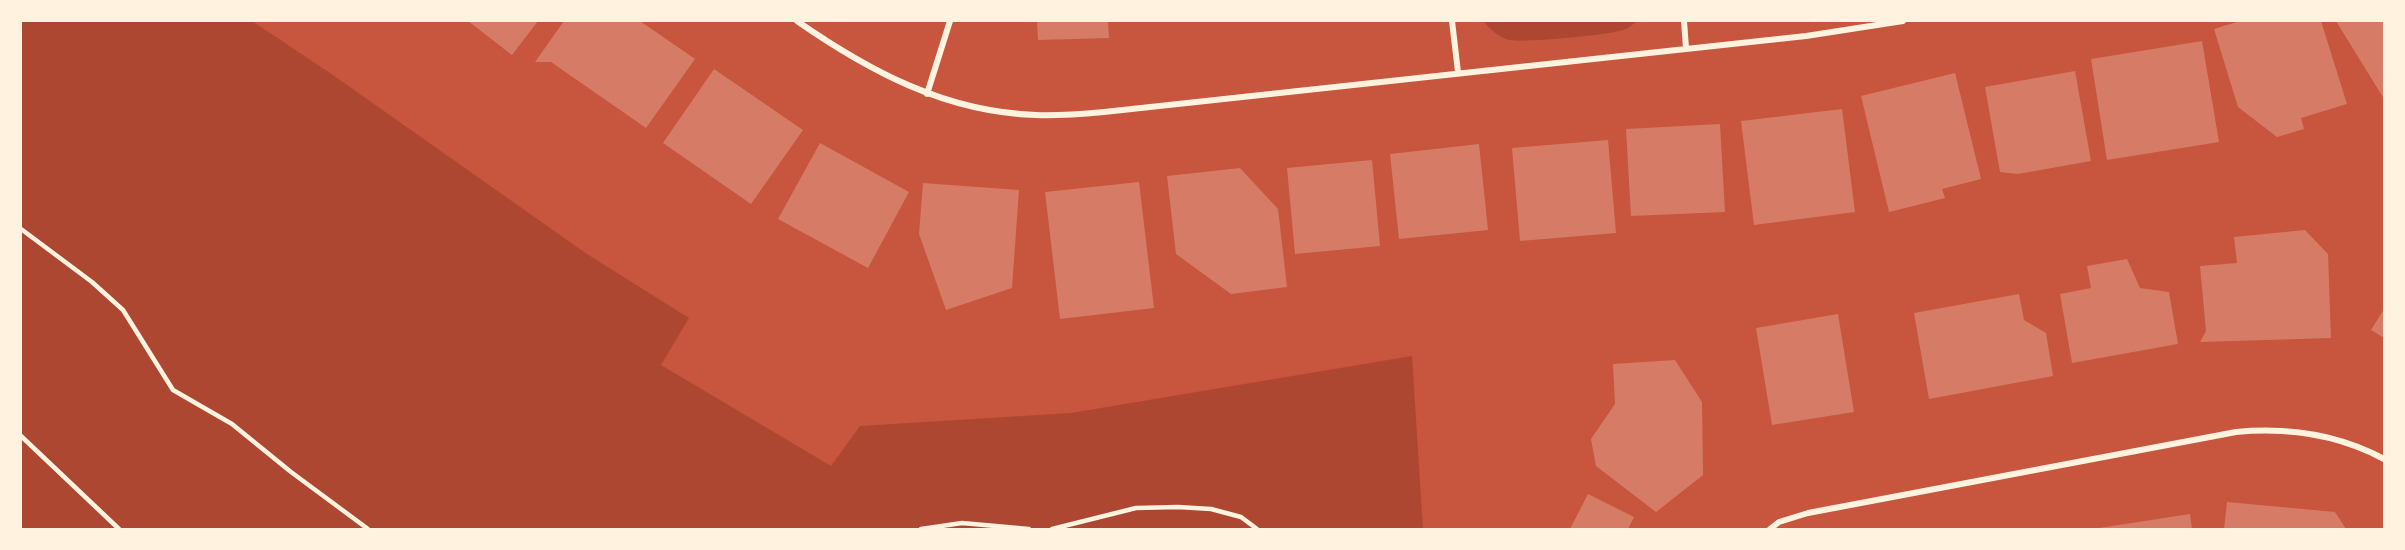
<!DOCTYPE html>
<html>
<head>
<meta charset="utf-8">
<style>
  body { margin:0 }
  #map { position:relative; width:2405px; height:550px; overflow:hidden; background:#c8553d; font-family:"Libre Baskerville",serif }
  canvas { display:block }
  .frame { position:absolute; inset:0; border:22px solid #fff3e0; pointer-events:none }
</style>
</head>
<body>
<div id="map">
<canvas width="2405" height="550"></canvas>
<div class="frame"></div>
</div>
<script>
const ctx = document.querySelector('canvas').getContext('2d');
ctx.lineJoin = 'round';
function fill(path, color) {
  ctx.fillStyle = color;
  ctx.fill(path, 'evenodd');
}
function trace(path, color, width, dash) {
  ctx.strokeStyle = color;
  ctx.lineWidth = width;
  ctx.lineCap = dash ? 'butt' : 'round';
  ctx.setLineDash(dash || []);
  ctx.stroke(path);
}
fill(new Path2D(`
  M21 21H252L330 73 587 254 689 318 661 365 831 466 860 426 1071 413 1412 356 1423 529H21Z
  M1483 21H1638C1634 23 1630 27 1626 29 1612 35 1523 43 1509 40 1499 37 1490 29 1483 21Z`), '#ae4732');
fill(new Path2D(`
  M468 21H538L512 55Z
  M564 21H640L695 59 646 128 551 62H535Z
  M1037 21H1108L1109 38 1038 40Z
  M2240 21H2321L2347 104 2301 118 2304 129 2277 137 2238 107 2214 29Z
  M2336 21H2384V99Z
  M2202 41 2219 142 2107 160 2091 59Z
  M714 69 803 130 751 204 663 143Z
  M2075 71 2091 161 2018 174 2000 172 1985 87Z
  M1955 73 1981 179 1942 189 1945 198 1889 212 1861 96Z
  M1842 109 1855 212 1754 225 1741 121Z
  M1720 124 1725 212 1631 216 1626 129Z
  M1608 140 1616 233 1520 241 1512 148Z
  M820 143 909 192 868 268 778 219Z
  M1479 144 1488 230 1399 239 1390 154Z
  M1372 160 1380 246 1295 254 1287 168Z
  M1240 168 1278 209 1287 287 1231 294 1176 254 1167 176Z
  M1139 182 1154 308 1060 319 1045 192Z
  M923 183 1019 190 1012 288 946 310 919 234Z
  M2305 230 2328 254 2331 338 2200 342 2206 331 2200 266 2237 263 2234 237Z
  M2127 259 2140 288 2169 292 2178 344 2072 363 2060 294 2091 288 2087 266Z
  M2019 294 2024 320 2046 333 2053 376 1929 399 1914 313Z
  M2384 309V338L2371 330Z
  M1838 314 1854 412 1772 425 1756 328Z
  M1675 360 1702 402 1703 475 1656 512 1596 466 1591 439 1615 404 1613 364Z
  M1588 494 1634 517 1628 529H1570Z
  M2227 502 2335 512 2346 529H2224Z
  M2190 514 2192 529H2099V528Z`), '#d67c66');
trace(new Path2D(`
  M21 229 92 282 123 310 173 390 232 424 291 472 368 529
  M21 436 119 529
  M921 529 962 523 1029 529
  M1052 529 1136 508 1178 507 1211 509 1241 517 1257 529`), '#fff3e0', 4.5);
trace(new Path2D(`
  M797 21C869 71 945 112 1036 115 1058 116 1082 114 1104 112L1806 36 1903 21
  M1452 21 1458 72
  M1684 21 1686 48
  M927 94 950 21
  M1770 529 1779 522 1808 513 2236 432C2289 427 2337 434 2384 459`), '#fff3e0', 6);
</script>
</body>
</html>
